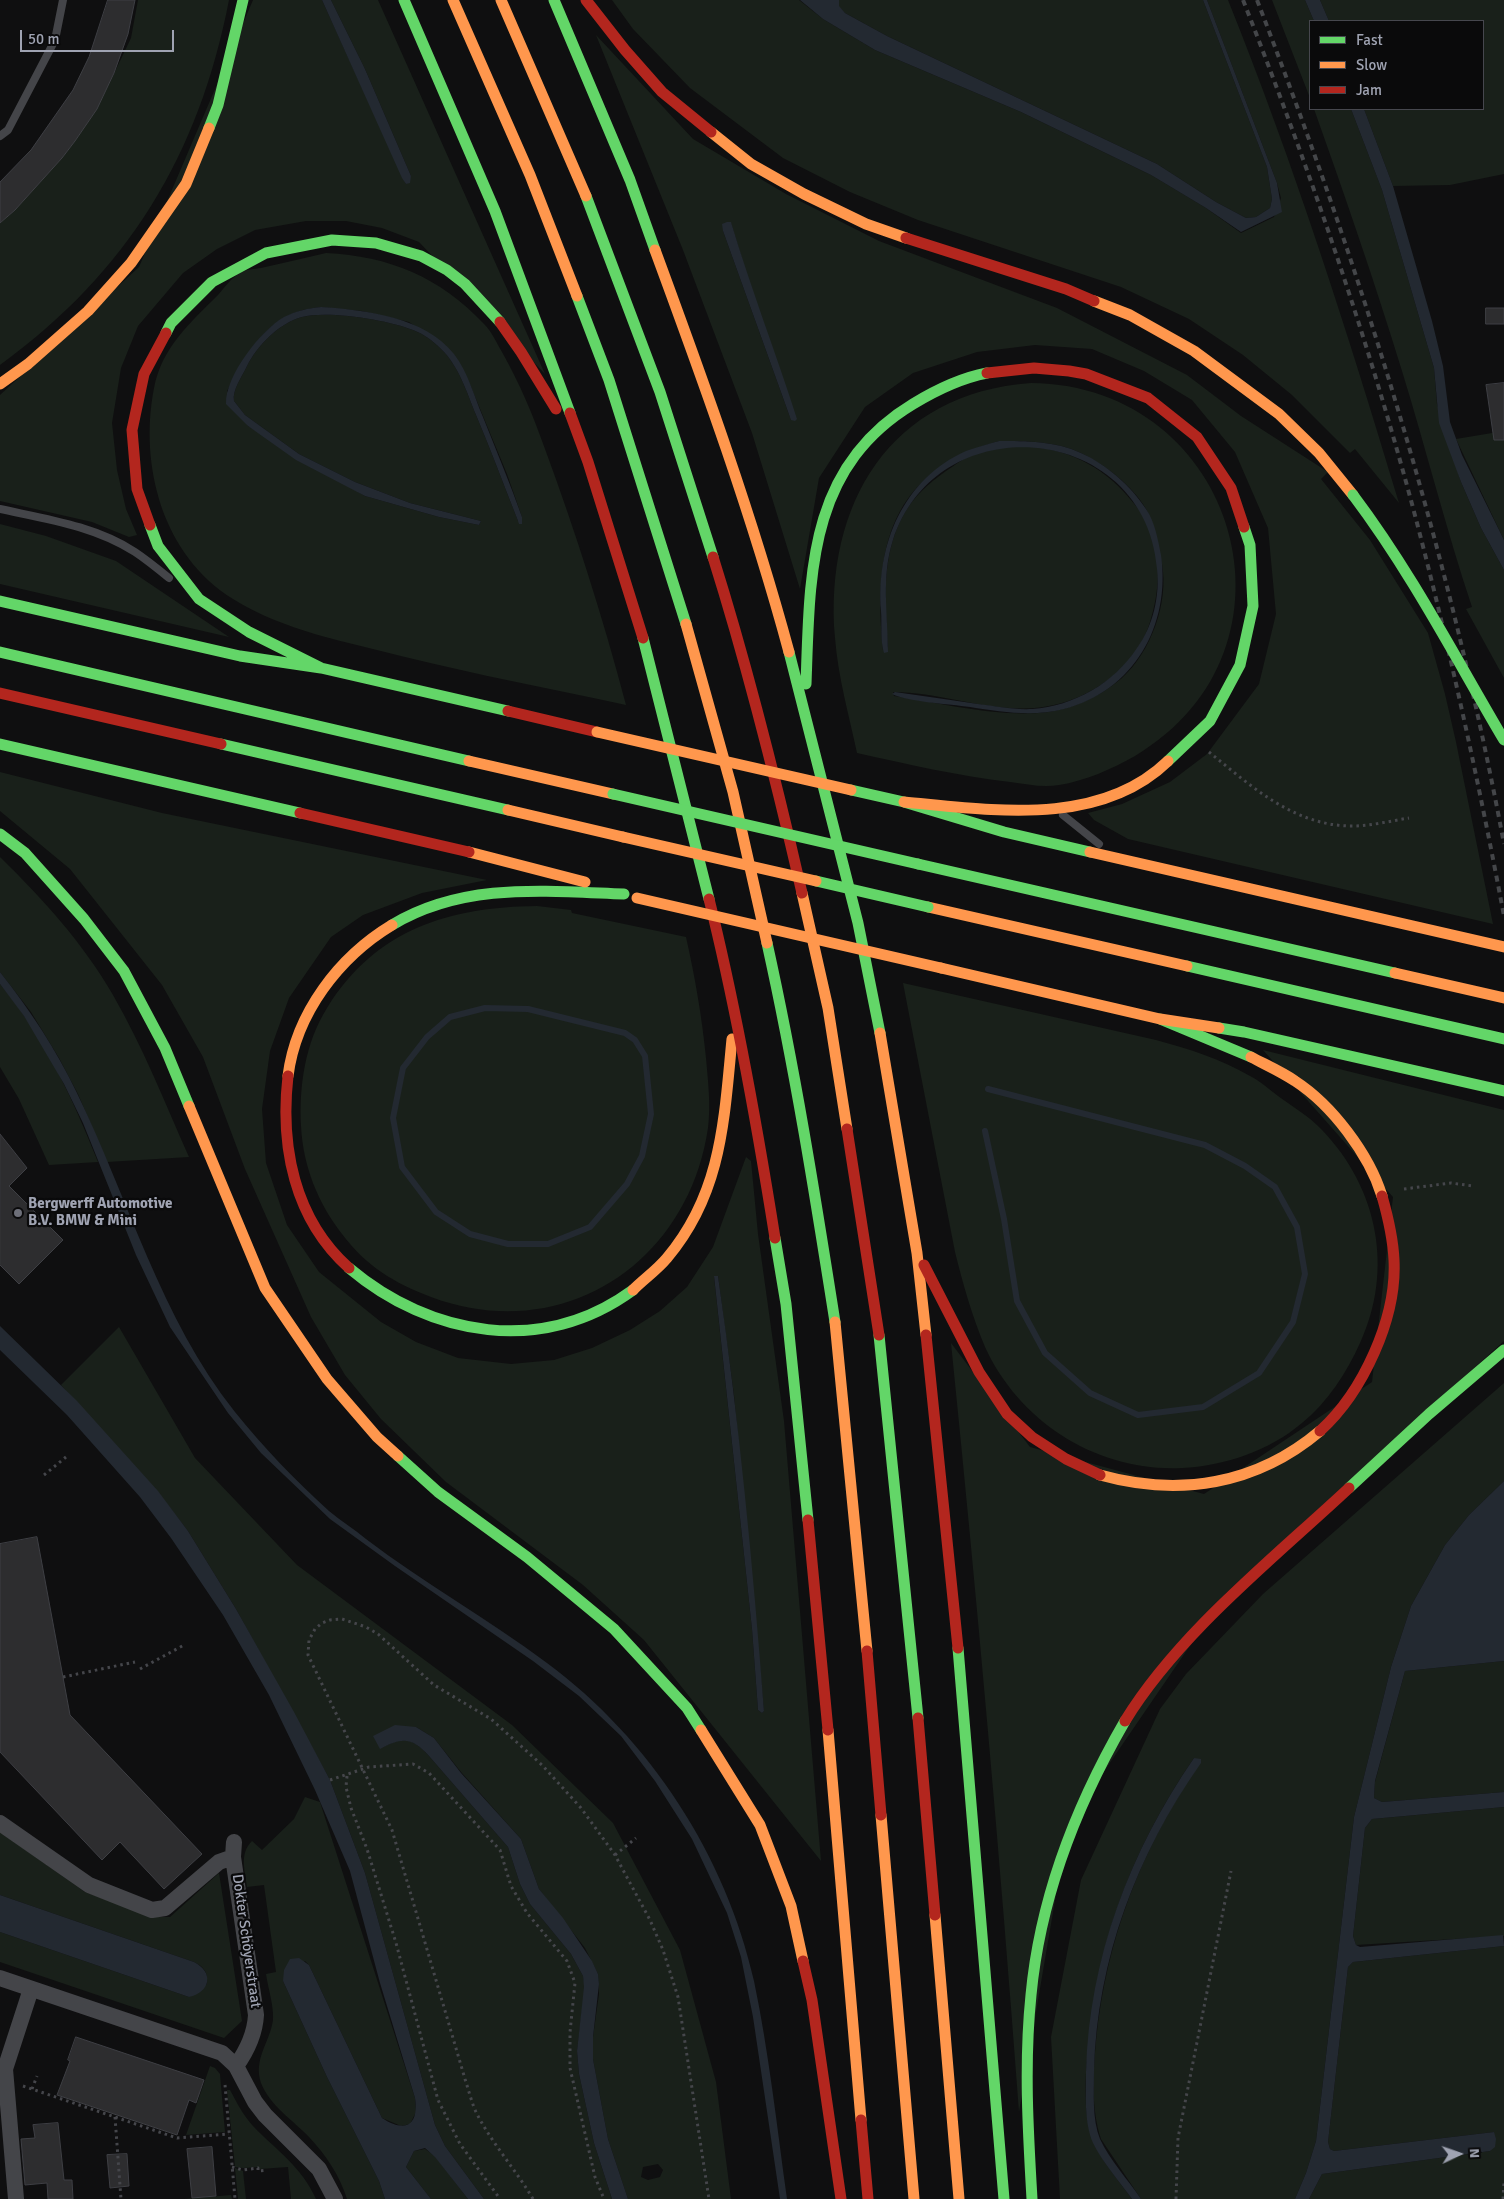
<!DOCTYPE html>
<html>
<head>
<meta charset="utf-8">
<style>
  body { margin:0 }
  #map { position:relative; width:1504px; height:2199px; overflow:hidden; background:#0f0f10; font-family:Signika,sans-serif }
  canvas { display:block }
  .legend { position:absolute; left:1309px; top:20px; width:175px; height:90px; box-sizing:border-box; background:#0a0a0b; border:1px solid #46474e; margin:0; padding:6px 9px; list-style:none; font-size:15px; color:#9fa3b2 }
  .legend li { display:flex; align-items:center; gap:10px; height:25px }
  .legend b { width:25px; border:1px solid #46474e }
  .north { position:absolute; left:1434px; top:2129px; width:50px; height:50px; -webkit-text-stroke:4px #0a0a0b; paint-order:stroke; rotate:87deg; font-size:14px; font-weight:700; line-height:20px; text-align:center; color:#9fa3b2 }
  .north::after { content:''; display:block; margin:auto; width:18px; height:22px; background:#9fa3b2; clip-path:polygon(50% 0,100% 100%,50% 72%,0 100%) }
  .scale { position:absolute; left:20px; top:30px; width:154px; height:22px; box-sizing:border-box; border:2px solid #9fa3b2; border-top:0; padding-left:6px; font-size:15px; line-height:18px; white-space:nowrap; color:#9fa3b2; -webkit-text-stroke:4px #0a0a0b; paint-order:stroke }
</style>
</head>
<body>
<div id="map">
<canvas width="1504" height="2199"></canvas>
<ul class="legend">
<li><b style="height:6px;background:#63d668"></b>Fast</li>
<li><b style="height:6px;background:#ff974d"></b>Slow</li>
<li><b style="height:6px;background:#b3261e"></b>Jam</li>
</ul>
<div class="north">N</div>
<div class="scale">50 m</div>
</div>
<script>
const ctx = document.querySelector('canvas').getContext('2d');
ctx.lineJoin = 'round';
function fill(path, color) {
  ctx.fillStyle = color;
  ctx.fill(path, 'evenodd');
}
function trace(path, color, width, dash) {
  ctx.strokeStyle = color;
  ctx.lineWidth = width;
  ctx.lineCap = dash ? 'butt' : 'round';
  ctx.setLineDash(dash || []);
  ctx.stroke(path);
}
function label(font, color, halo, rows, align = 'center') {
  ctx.font = font + ' Signika,sans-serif';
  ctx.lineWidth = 4.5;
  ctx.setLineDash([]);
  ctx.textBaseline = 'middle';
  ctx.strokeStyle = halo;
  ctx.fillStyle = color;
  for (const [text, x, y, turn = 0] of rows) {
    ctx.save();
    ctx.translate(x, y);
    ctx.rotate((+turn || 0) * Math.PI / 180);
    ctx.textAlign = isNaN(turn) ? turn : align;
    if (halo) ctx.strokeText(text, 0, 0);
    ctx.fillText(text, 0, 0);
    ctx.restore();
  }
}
fill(new Path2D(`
  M138 0H229C199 155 128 272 0 365V223L15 210 62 158 75 141 97 109 131 38Z
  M253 0H322L406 184 411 176 365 69 331 0H378L545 374 419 242 382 228 346 221H306L255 230 217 249 183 273 138 326 121 368 112 423 117 470 126 509 137 535 129 537 92 522 0 501V395L139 267Z
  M612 0H799L823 19 875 50 1021 112 1151 175 1206 208 1241 233 1274 217 1281 198 1277 183 1207 0H1228C1294 164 1348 333 1399 503L1355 449 1350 453 1292 395 1243 355 1189 319 1121 287 918 220 850 192 783 158 690 88 633 29Z
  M839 0H1203L1267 167 1272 199 1270 208 1256 217 1246 218 1216 202 1157 164 887 36 845 13 838 6Z
  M1272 0H1305L1314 21H1310V98Z
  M1320 0H1504V174L1450 185 1393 186 1364 109H1483V21H1329Z
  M596 35 693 139 786 194 879 241 1057 308 1187 375 1241 416 1328 472 1321 479 1370 540 1428 633 1445 694 1456 742 1493 924 1128 839 1094 820 1088 813 1122 804 1170 782 1207 754 1259 684 1276 614 1268 528 1235 452 1192 400 1144 371 1092 349 1035 345 977 352 913 373 865 407 819 478 800 589 752 433 683 250ZM731 223 791 420 723 231Z
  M1314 109H1351L1382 190 1434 368 1437 404 1461 482 1481 528 1504 570V678L1466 609 1472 607C1446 529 1426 449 1402 371 1375 283 1345 196 1314 109Z
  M326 253C389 256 440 277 484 324 492 332 496 342 502 352 520 384 533 415 545 449 576 533 603 618 626 705 552 689 478 675 405 657 347 642 284 631 233 599 162 555 139 465 154 388 162 347 190 323 218 295 224 288 232 277 240 273 245 269 255 269 261 268 283 263 305 258 326 253ZM321 307 362 311 409 322 454 355 471 387 507 474 522 517 518 521C504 486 491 450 476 415 467 393 459 366 441 349 433 341 424 334 413 330 389 320 327 310 302 317 279 323 257 346 247 366 242 377 232 390 234 401L245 415 299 454 355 482 410 503 481 521 479 525 439 517 365 496 248 426 227 391C250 349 269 311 321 307Z
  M1031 383C1238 385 1315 650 1135 756 1112 769 1085 781 1059 785 1043 788 1026 784 1010 782 958 776 907 764 857 753 849 715 838 677 835 638 824 504 890 393 1031 383ZM999 441C1026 441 1056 441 1081 453 1103 463 1134 487 1146 509 1151 517 1152 529 1155 538 1157 547 1160 555 1162 564 1169 602 1151 652 1122 678 1107 691 1085 703 1066 708 1019 723 942 703 894 696L893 692C948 692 1003 719 1058 704 1098 694 1138 663 1150 622 1160 591 1162 554 1148 524 1142 512 1132 501 1123 491 1086 451 1026 435 974 454 964 458 955 465 946 471 929 483 912 498 903 516 881 556 885 603 888 647L883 650C873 547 890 472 999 441Z
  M1504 431V540L1456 439Z
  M0 524 46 536 116 561 229 637 0 584Z
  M0 772 162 813 487 880 422 893 363 915 331 937 289 998 270 1051 262 1109 266 1163 287 1225 319 1272 381 1322 416 1342 458 1358 511 1364 554 1360 592 1348 630 1330 660 1311 687 1287 713 1247 746 1157 751 1161 758 1234 784 1421 821 1861 644 1640 583 1585 446 1482 381 1419 345 1375 311 1317 245 1169 203 1057 162 985 70 869 0 811ZM718 1276 734 1395 764 1711 762 1713 758 1710 752 1629 714 1277Z
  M0 857C43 899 83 943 113 995 143 1047 165 1103 189 1157L107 1162 78 1094 59 1058 31 1012 0 972Z
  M537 906 571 910 572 913 686 937C695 977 702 1017 706 1058 708 1081 711 1105 708 1128 688 1264 562 1346 431 1297 394 1283 366 1266 342 1234 318 1203 303 1166 301 1126 299 1086 305 1043 327 1008 376 929 449 907 537 906Z
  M903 983 1156 1040C1189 1049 1221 1059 1250 1076 1260 1081 1269 1089 1278 1096 1293 1107 1309 1116 1322 1130 1378 1188 1394 1270 1360 1343 1347 1372 1328 1402 1302 1423 1269 1451 1224 1466 1182 1468 1098 1472 1020 1423 985 1347 972 1316 963 1284 955 1252Z
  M0 984C44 1036 73 1099 98 1162L49 1165 19 1099 0 1067Z
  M1263 1050 1504 1110V1341L1226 1593 1068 1824 1019 2112C1000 1855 977 1599 951 1343L1030 1447 1204 1494 1372 1382 1393 1197Z
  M119 1327 195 1458 297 1565 512 1725 613 1823 680 1950 716 2082 731 2199H628L608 2139 593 2059V2037L599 1994 598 1974 585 1948 539 1889 521 1839 461 1772 434 1738 416 1727 380 1749C402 1736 412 1737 429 1756L508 1847 520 1884 530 1904 571 1954 583 1976 585 1987 577 2051 579 2074 594 2143 612 2199H484L445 2146 435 2125 365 1873 330 1780 236 1609 188 1531 157 1491 61 1385ZM658 2164 663 2170 660 2177 648 2180 641 2177 643 2167Z
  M1504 1383V1481L1469 1515 1445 1545 1411 1606 1391 1667 1354 1817 1316 2141 1306 2173 1295 2199H1141L1101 2139C1091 2108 1093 2074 1096 2041 1106 1939 1142 1847 1200 1763L1194 1758C1136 1842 1099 1935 1089 2038 1086 2067 1083 2099 1089 2128 1095 2154 1117 2178 1132 2199H1060L1051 2037 1081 1880 1160 1709 1186 1674 1263 1594Z
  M1504 1661V1792L1382 1802 1374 1798 1375 1782 1405 1671Z
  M305 1797 320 1802 415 2098 416 2112 410 2124 401 2126 382 2118 309 1965 305 1961 283 1981 327 2077 379 2181 385 2199H347C340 2176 326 2155 309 2137 293 2120 270 2106 261 2083 253 2059 270 2042 273 2020 274 2006 268 1988 266 1974L276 1972 264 1885 247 1887C245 1870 239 1854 252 1841L262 1850 294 1819Z
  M1504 1807V1936L1356 1945 1353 1936 1365 1828 1372 1819Z
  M0 1832 85 1892 156 1917H170L219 1873 242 2021 224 2038 0 1962V1932L189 1997 207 1984C208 1972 204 1967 194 1962L0 1895Z
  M1504 1946V2199H1309L1322 2174 1490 2151 1494 2132 1334 2151 1330 2149 1328 2142 1348 1967 1353 1962Z
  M210 2066 215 2068 220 2074 225 2132 186 2135Z
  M227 2090H230C237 2103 243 2115 253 2126 276 2150 302 2167 316 2199H291L288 2167 260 2169 259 2167 243 2168 235 2167Z
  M425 2149 435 2156 468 2199H431L406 2167 414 2151Z
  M235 2168 243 2171 246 2199H238Z
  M231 2195 232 2199H184Z`), '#19201a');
fill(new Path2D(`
  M322 0H331L365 69 411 176 410 183 406 184 402 178Z
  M800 0H839V6L845 13 887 36 1157 164 1216 202 1246 218 1256 217 1270 208 1272 199 1267 167 1203 0H1207L1277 183 1282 212 1241 232 1206 208 1151 175 1021 112 875 50 823 19Z
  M1305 0H1320L1329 21H1314Z
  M1351 109H1364L1393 186 1432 321 1443 366 1450 422 1462 455 1504 540V570L1481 528 1461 482 1439 423 1434 368 1382 190Z
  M727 222H731C751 289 776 353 797 419L795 421 791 420 723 231 722 224Z
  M321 307C366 310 425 317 454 354 468 372 474 396 483 417 496 450 510 483 522 517V524H519L518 521C504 486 491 450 476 415 467 393 459 366 441 349 433 341 424 334 413 330 389 320 327 310 302 317 279 323 257 346 247 366 242 377 232 390 234 401L245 415 299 454 355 482 410 503 481 521 479 525 439 517 365 496 296 460 248 426 226 404C225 376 261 330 284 317 296 311 308 308 321 307Z
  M999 441C1026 441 1056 441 1081 453 1106 464 1131 486 1146 509 1155 522 1158 540 1161 555 1171 625 1134 691 1064 709 1033 717 1001 712 970 707 949 704 909 702 892 694L895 692C923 696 951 700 978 704 996 706 1014 710 1032 709 1074 706 1114 683 1137 648 1153 626 1160 596 1157 569 1146 423 938 402 893 540 881 577 888 614 888 652L884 653C880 640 882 624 881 611 876 545 903 479 966 451 977 447 988 444 999 441Z
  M0 972C30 1010 56 1049 77 1093 129 1200 160 1317 235 1412 263 1447 296 1481 329 1511 341 1521 354 1529 366 1539 424 1583 488 1619 547 1663 650 1739 726 1856 754 1981 769 2053 777 2127 787 2199H780L753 2017 741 1957 727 1913 692 1839 655 1781 621 1736 579 1696 533 1661 395 1566 330 1519 261 1453 228 1413 170 1327 136 1255 83 1123 64 1084 24 1016 0 984Z
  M714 1276H718C739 1420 753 1566 764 1711L762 1713 758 1710 752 1629Z
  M0 1326 77 1401 158 1491 188 1531 236 1609 294 1712 330 1780 365 1873 435 2125 445 2146 484 2199H468L435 2157 425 2148 414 2151 406 2167 431 2199H385L379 2181 327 2077 283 1981 284 1970 290 1959 299 1958 309 1965 382 2118C405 2133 419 2126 415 2098L380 1983 350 1871 315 1790 269 1695 223 1615 171 1538 140 1497 67 1415 0 1350Z
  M1504 1481V1661L1405 1671 1375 1781 1374 1798 1382 1802 1504 1792V1807L1372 1819 1365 1828 1353 1936 1356 1945 1360 1947 1503 1935 1504 1946 1353 1962 1348 1967 1328 2142 1330 2149 1334 2151 1494 2132 1496 2139 1495 2147 1490 2151 1322 2174 1309 2199H1295L1306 2173 1316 2141 1354 1817 1391 1667 1411 1606 1445 1545 1469 1515Z
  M395 1725 416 1727 434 1738 461 1773 521 1839 539 1889 563 1918 592 1961 598 1974 599 1984 593 2037V2059L608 2139 628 2199H612L594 2143 579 2074 577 2051 584 1987 583 1976 571 1954 530 1904 520 1884 508 1847 429 1756C412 1737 402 1737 380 1749L373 1736Z
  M1194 1758 1201 1759V1763C1137 1854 1097 1959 1094 2071 1094 2093 1092 2119 1100 2139 1109 2159 1129 2181 1141 2199H1132C1119 2181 1103 2163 1093 2143 1084 2122 1086 2094 1086 2072 1089 1958 1130 1851 1194 1758Z
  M0 1895 194 1962C214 1972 211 1992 189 1997L0 1932Z`), '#232931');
trace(new Path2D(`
  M485 1008 528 1009 625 1033 635 1040 645 1056 651 1114 642 1156 627 1184 590 1227 548 1244H508L470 1234 436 1212 402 1167 393 1118 403 1068 427 1037 450 1017Z
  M985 1131 1004 1219 1017 1301 1045 1353 1090 1393 1138 1415 1203 1407 1259 1373 1293 1322 1305 1274 1297 1227 1275 1187 1245 1166 1205 1145 988 1089`), '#232931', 6);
const building = new Path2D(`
  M108 0H135L128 34 114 73 97 109 75 141 62 158 15 210 0 223V182L31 150 73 90 89 57Z
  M1486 308H1504V324H1486Z
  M1504 383V440H1494L1486 385Z
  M0 1134 27 1168 9 1186 63 1240 19 1284 0 1265Z
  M37 1537 70 1715 202 1854 164 1889 120 1842 102 1860 0 1752V1544Z
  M76 2037 204 2080 196 2103 189 2100 177 2135 57 2095 70 2061 68 2060Z
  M58 2123 64 2180H72L73 2199H48L47 2183 25 2185 21 2139 35 2138 33 2125Z
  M212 2147 216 2196 192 2198 187 2149Z
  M127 2154 129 2186 110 2188 107 2155Z`);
fill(building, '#2d2d2f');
trace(building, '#3e3f44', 1);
trace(new Path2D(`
  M1209 752C1251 786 1294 826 1352 826 1371 826 1390 821 1409 818
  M1404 1189 1451 1183 1473 1186
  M44 1475 66 1457
  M140 1669 184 1645
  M63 1677 135 1662
  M347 1776 346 1787 351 1808 367 1849 396 1943 438 2100 460 2144 500 2199
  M330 1780 369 1767 413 1764 429 1773 500 1850 511 1886 527 1913 567 1961 575 1983 570 2032V2068L595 2177 604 2199
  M615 1855 636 1838
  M225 2085 235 2199
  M23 2086 177 2138 229 2134
  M32 2089 37 2076
  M115 2117 121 2199
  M232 2167 243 2170 258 2168V2171L267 2170
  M533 2199C516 2170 494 2146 478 2116 472 2105 469 2091 465 2079L392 1830 308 1655 309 1640 315 1629 322 1623 330 1620 342 1619 366 1627 378 1634 434 1685 491 1719 542 1765 581 1808 615 1855 650 1920 663 1950 678 1997 709 2199
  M1176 2199 1178 2138 1231 1871
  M1503 2199 1504 2182`), '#45464b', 3, [2.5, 4]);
trace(new Path2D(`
  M0 136 8 130 55 40 63 0
  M0 509C46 519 95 526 135 552 147 560 158 569 169 578
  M1063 815 1099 844`), '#444549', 8);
trace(new Path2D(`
  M0 1823 89 1885 152 1910 165 1908 219 1862 233 1857
  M234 1842 233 1857 256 2015C255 2033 246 2052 236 2066
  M0 1978 222 2053 236 2066 255 2102 265 2115 319 2169 335 2199
  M16 2199 5 2069 31 1989`), '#444549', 16);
trace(new Path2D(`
  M404 0 495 211 570 413
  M554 0 630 180 655 250
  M209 128 218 105 243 0
  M586 196 660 392 713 557
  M577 296 609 380 686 624
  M166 333 171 323 212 282 266 253 332 240 376 243 421 256 447 270 465 284 500 322
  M150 525 158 546 199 599 249 632 321 668
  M0 601 240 656 321 668 508 711
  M643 638 709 899
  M0 652 469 761
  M789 652 858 923 880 1033
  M806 684C810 575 807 468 913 404 936 390 961 378 987 373
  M0 744 300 813
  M221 744 508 810
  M1168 761 1210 721 1240 665 1253 606 1250 545 1244 527
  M851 790 904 802 1004 832 1090 852
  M0 834 25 853 84 919 124 971 165 1048 189 1106
  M918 864 1395 973
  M392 925C463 882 545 891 624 894
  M767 943C795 1069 815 1195 835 1322
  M1187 966 1504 1039
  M1160 1019 1251 1057
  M1219 1028 1244 1032 1504 1091
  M775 1238 786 1304 808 1520
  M349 1268C431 1337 543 1356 633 1290
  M879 1335 918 1718
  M398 1456 438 1492 527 1557 614 1629 687 1708 701 1730
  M1349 1488 1429 1414 1504 1350
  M958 1648 1004 2199
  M1032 2199C1028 2131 1024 2063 1031 1995 1040 1899 1077 1804 1125 1721`), '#63d668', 11);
trace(new Path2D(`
  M453 0 530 175 577 296
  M501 0 586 196
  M711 132 751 164 804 194 866 224 906 238
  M655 250C704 383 752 515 789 652
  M1094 301 1130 315 1194 351 1279 414 1319 453 1353 495
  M0 384 28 364 88 311 131 263 186 184 209 128
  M686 624 733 792 767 943
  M469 761 613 794
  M904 802C991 810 1099 828 1168 761
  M508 810 623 837
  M469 852 585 882
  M1090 852 1504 947
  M802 893 828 1008 847 1129
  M928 907 1187 966
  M941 968 1160 1019 1219 1028
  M1395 973 1504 998
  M880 1033 917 1253 926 1335
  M1251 1057C1266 1065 1282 1072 1295 1081 1332 1105 1369 1154 1382 1196
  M288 1076C296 1013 339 957 392 925
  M189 1106 265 1288 327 1379 377 1437 398 1456
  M633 1290C644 1279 657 1270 667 1258 722 1193 724 1120 732 1039
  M835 1322 867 1651
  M1100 1475C1179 1497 1256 1485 1320 1431
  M701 1730 760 1825 791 1906 803 1961
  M828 1730 861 2120
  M881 1815 914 2199
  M935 1915 959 2199`), '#ff974d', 11);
trace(new Path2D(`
  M586 0 625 50 662 92 711 132
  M906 238 1066 289 1094 301
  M500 322 521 352 556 409
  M987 373 1034 368 1069 371 1086 374 1148 398 1197 437 1231 488 1244 527
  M570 413 588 462 643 638
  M150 525 137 489 132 430 144 374 166 333
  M713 557C748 668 776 780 802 893
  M0 693 221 744
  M508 711 597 732
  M300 813 469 852
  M709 899C737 1011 757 1125 775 1238
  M288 1076C280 1146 294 1219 349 1268
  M847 1129 879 1335
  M924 1265 979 1372 1007 1414 1032 1437 1066 1459 1100 1475
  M926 1335 958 1648
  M1320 1431C1363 1392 1397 1318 1394 1260 1393 1238 1388 1217 1382 1196
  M808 1520 828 1730
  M867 1651 881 1815
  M918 1718 935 1915
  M1125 1721C1179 1633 1273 1559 1349 1488
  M803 1961 812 2000 841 2199
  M861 2120 868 2199`), '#b3261e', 11);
trace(new Path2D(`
  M1243 0C1308 165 1366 333 1412 504 1448 640 1478 778 1504 916
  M1257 0C1363 274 1450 555 1504 844`), '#444649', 4, [6, 5]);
trace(new Path2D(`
  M1353 495C1411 572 1455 657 1504 740
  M613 794 918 864
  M816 881 928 907`), '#63d668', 11);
trace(new Path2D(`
  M597 732 851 790
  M623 837 816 881
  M637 898 941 968`), '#ff974d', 11);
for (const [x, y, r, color] of [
  [18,1213,5,"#6d6f79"]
]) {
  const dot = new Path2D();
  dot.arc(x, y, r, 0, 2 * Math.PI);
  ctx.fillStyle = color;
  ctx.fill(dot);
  trace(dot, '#0a0a0b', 2);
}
label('bold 15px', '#9fa3b2', '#0a0a0b', [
  ["Bergwerff Automotive",28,1204],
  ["B.V. BMW & Mini",28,1221]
], 'left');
label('15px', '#9fa3b2', '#0a0a0b', [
  ["Dokter Schöyerstraat",246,1941,82]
]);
</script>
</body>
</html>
